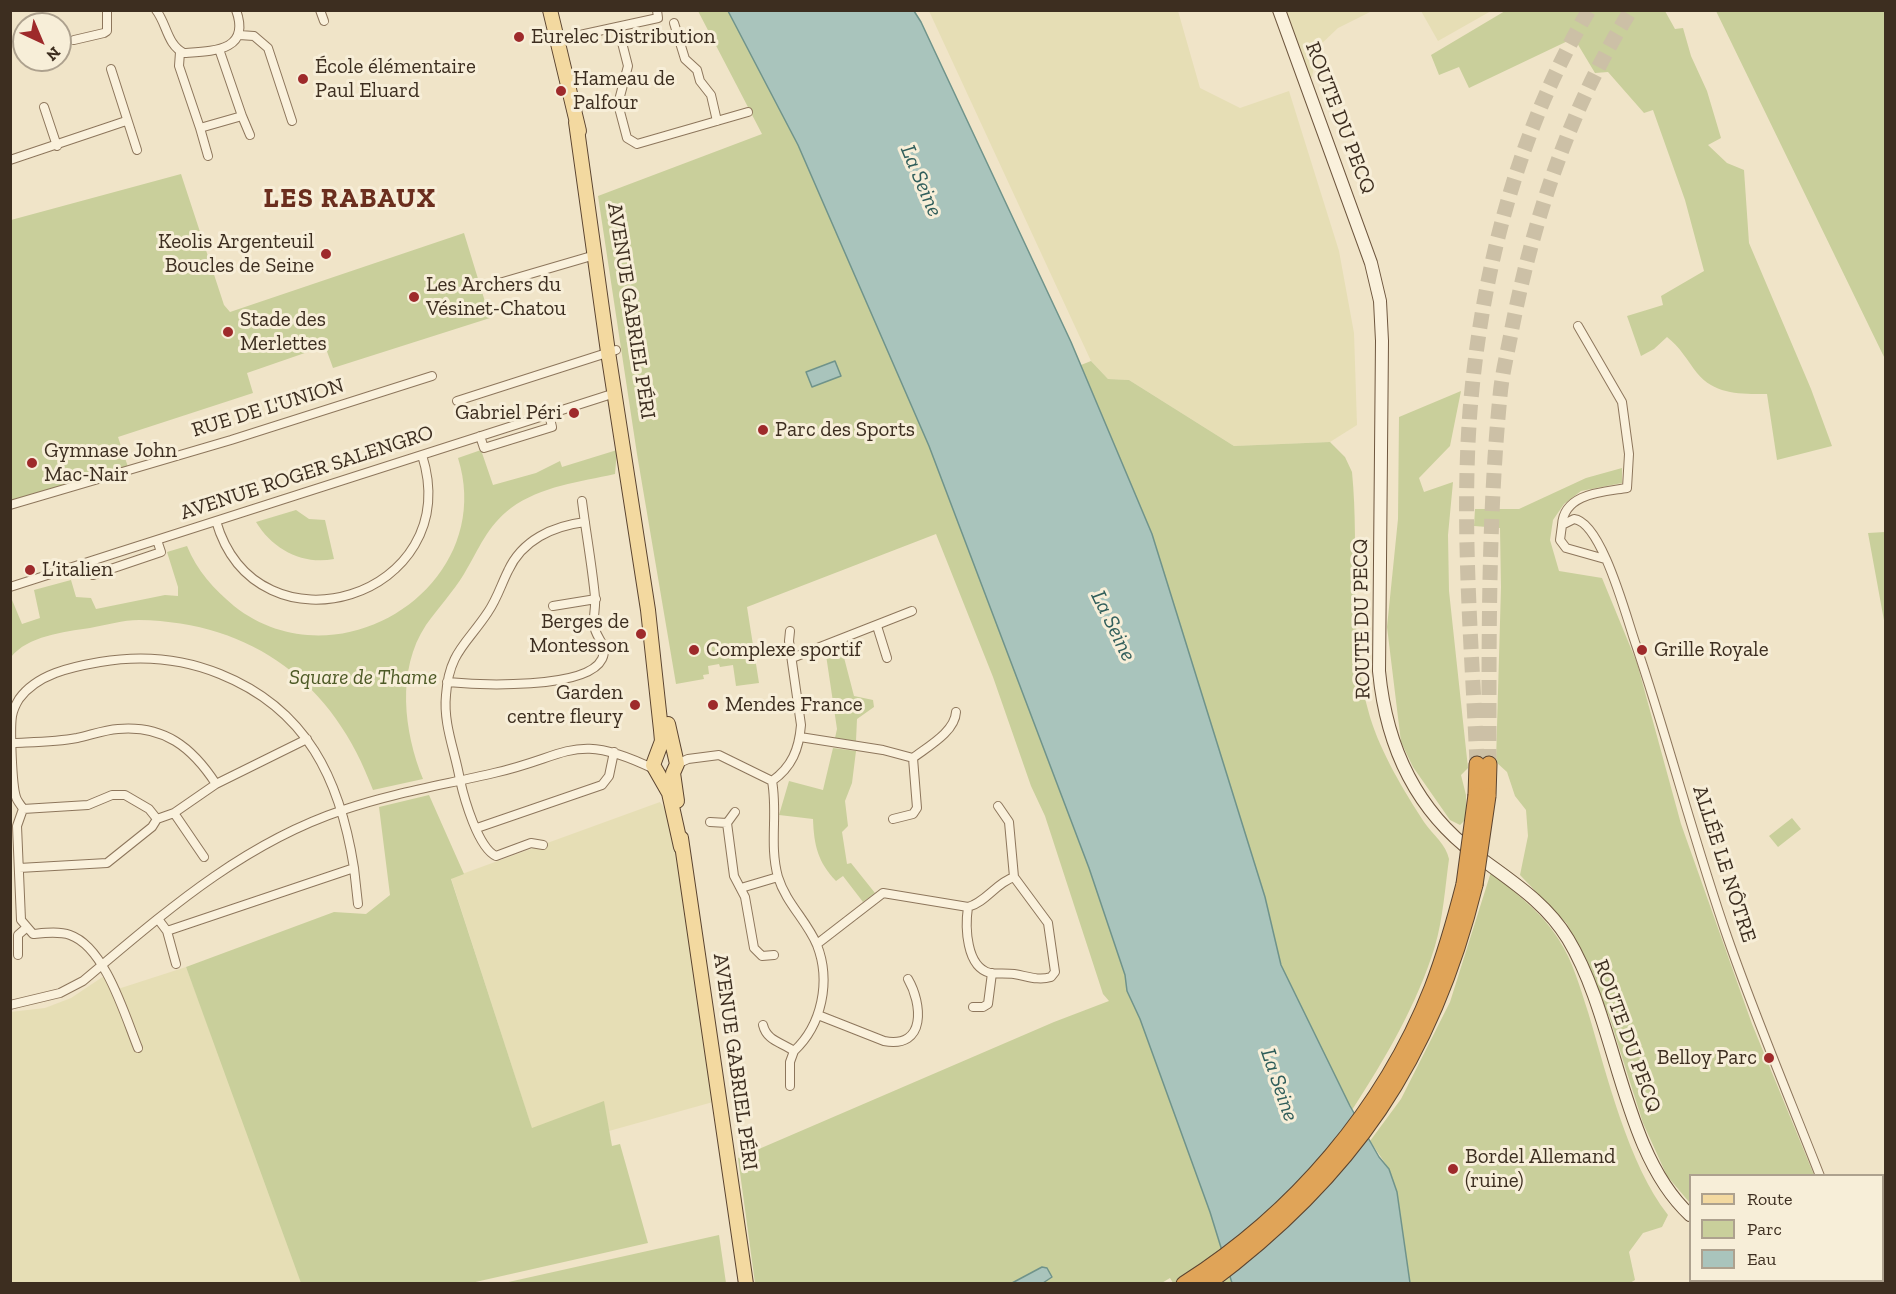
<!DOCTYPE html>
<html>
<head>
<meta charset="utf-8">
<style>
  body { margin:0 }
  #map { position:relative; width:1896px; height:1294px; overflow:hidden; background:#f0e4c8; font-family:"Zilla Slab",serif }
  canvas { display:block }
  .frame { position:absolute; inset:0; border:12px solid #3d2e20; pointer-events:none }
  .legend { position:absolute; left:1689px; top:1174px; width:195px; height:108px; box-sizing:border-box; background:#f7eed8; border:2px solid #ada18e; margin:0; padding:8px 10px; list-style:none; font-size:18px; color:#3d2e20 }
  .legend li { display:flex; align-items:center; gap:12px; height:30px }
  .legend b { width:30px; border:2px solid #ada18e }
  .north { position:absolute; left:12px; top:12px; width:60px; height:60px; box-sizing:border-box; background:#f7eed8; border:2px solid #ada18e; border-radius:50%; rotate:136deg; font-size:16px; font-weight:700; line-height:24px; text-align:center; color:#3d2e20 }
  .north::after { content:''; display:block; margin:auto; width:21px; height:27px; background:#9e2a2b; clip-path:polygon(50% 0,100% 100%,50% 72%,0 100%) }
</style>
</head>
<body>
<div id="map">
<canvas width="1896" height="1294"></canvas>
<div class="frame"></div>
<ul class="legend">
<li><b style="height:8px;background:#f3d9a0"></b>Route</li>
<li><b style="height:16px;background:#c9cf9b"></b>Parc</li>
<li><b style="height:16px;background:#a9c4bc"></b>Eau</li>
</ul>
<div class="north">N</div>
</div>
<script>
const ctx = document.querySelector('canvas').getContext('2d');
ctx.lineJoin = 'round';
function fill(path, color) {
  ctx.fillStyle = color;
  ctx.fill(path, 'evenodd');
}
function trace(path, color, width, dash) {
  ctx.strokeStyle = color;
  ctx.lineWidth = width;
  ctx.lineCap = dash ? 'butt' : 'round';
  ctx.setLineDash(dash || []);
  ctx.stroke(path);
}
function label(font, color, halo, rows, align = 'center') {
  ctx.font = font + ' "Zilla Slab",serif';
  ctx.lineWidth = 6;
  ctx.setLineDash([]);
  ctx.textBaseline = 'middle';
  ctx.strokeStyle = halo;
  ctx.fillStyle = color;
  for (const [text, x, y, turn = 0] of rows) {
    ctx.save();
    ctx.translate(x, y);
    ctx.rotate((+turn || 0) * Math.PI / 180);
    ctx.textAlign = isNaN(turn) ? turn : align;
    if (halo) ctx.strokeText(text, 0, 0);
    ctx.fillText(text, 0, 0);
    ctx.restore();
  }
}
fill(new Path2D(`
  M929 11H1178L1200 88 1240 108 1289 91 1339 251 1354 333 1357 425 1330 442 1234 446 1129 380 1108 379 1091 361Z
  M1285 11H1372L1338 28 1318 47 1312 77H1308Z
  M1421 11H1491L1438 41Z
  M660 802 668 813 678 854 713 1102 609 1131 603 1102 532 1129 451 878Z
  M186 967 305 1283H11L10 1012 45 1008 71 998 104 976 110 987 121 988Z`), '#e6deb5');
fill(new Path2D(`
  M698 11H728L798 145 929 446 1089 868 1125 975 1127 991 1140 1019 1210 1212 1232 1283H1173L1170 1278 1160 1284 755 1283 738 1158 1054 1022 1109 1001 1103 994 1045 816 1031 786 993 677 936 534 747 607 759 683 736 686 733 665 720 667 719 664 708 666 709 674 703 675 704 679 676 684 637 454 598 196 762 134Z
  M1505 11H1665L1675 29 1683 28 1691 56 1707 91 1721 138 1708 145 1727 163 1744 170 1749 243 1811 389 1832 446 1777 460 1767 394C1741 394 1715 395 1697 373 1687 360 1680 347 1667 337L1654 349 1641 356 1627 316 1663 305 1661 296 1704 271 1685 200 1653 110 1644 113 1608 72 1595 73 1574 38 1469 88 1459 67 1439 75 1431 55Z
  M1716 11H1885V359Z
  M181 174 224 305 230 312 464 233 490 318 333 368 325 346 247 373 253 393 118 437 129 470 11 505V220Z
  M1091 361 1108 379 1129 380 1234 446 1330 442 1345 457 1352 472C1360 553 1347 639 1370 717 1381 753 1404 791 1424 822 1433 835 1446 844 1449 859 1445 888 1443 918 1435 946 1417 1005 1385 1059 1352 1110L1281 965 1265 897 1152 534 1081 365Z
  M1461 391 1450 446 1419 478 1424 492 1453 482 1448 535 1449 591 1468 768 1461 775 1466 795V819L1460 825 1450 820 1413 767 1401 742 1387 627 1398 519 1399 417Z
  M481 450 493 485 536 473 560 461 562 467 617 450 615 474C580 482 541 486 511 508 487 526 479 549 464 574 453 592 438 608 426 625 396 670 404 732 423 779L373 790C334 684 254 622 139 620 123 620 106 625 90 628 63 632 28 636 11 657L10 595 22 624 40 618 34 590 71 580 76 597 91 598 96 609 165 595 178 596V587L167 552 187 546C197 571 214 589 234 606 338 688 498 586 458 458Z
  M1622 468V483L1581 491 1564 504 1553 520 1550 540 1559 571 1602 578 1637 663 1681 824 1752 1024 1814 1175 1690 1176V1203L1667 1176 1643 1123 1609 1016 1567 924 1520 875 1528 836 1526 810 1515 796 1507 772 1496 762 1501 587 1500 528 1474 526 1475 509H1519L1586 478Z
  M296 510 309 519 325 520 334 559C303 565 273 550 256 522Z
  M1885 532H1886L1885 626 1868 533Z
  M841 646 854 696 873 700 874 707 857 719 856 741 835 738 837 729 826 655Z
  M833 748 856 751 852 783 845 801 848 826 842 832 847 864 851 863 875 893 863 902 843 876 836 881C818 862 814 846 813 819L779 815 789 781 823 790Z
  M429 795 464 874 451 879 532 1128 604 1101 612 1146 620 1144 648 1243 471 1283H301L186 967 334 912 366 914 390 895 379 807Z
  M1792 818 1801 829 1778 847 1769 836Z
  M1491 872C1514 892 1543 913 1559 940 1573 961 1580 988 1588 1012 1607 1075 1628 1164 1668 1215L1662 1227 1643 1233 1629 1252 1635 1280 1630 1283H1410L1397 1192 1389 1169 1370 1141 1401 1099 1450 1002Z
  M719 1235 726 1283H504Z`), '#c9cf9b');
const water = new Path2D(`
  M728 11H914L921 22 1071 342 1152 534 1265 897 1281 965 1350 1106 1379 1157 1389 1169 1397 1192 1410 1283H1232L1210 1212 1140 1019 1127 991 1125 975 1089 868 929 446 798 145Z
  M835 361 841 376 812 387 806 372Z
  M1042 1267 1047 1268 1052 1277 1043 1283H1012Z`);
fill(water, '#a9c4bc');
trace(water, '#6f938a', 1.5);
trace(new Path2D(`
  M1477 764C1472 647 1461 528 1470 411 1481 273 1518 130 1589 10
  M1489 764C1489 641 1488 518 1500 396 1502 373 1508 351 1512 328 1534 217 1570 107 1631 10`), '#ccc0a6', 15, [15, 8]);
const minor = new Path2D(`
  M156 10C167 24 167 45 184 53 214 51 251 51 236 10
  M320 10 324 21
  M674 23 685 59 697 70 700 81 711 95 717 121
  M618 27 628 66 618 104 627 138 637 144 748 112
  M239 35 254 36 268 48 292 121
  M74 40 104 33 107 31V10
  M557 40 658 18 657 10
  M180 52 179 66 200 128 242 116 219 49
  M111 69 137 150
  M44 107 57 146
  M242 116 250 135
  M200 128 208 156
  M10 160 126 121
  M489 286 595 255
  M457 401 616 350
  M480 436 484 448 552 427 549 414
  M10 505 231 440 432 376
  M216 521C257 662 467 597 422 455
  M1562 525C1564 493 1603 492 1627 488L1629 454 1622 402 1578 326
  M1605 559 1566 548 1560 540 1562 525 1574 519C1602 522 1627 620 1636 645 1669 742 1694 842 1728 939 1756 1019 1789 1097 1820 1176
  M89 562 93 575 161 552 157 540
  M10 587 615 393
  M553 606 596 599
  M877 626 887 658
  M792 658 912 611
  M447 682C478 685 587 690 602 659 609 645 595 638 594 625 593 616 596 607 595 597 592 565 586 533 582 501
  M800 737 883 750 913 758
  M13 743C34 742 56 742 77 738 91 735 104 730 118 729 164 725 192 747 216 784
  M677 764 688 759 719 755 772 781C778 813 769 845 778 877 786 903 807 921 817 945 831 981 822 1025 794 1051
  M772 781C792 767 799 749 801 725L789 641 790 631
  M23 809 88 805 112 795H125L149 809 157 819
  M735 812 727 823 734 876 745 897 754 948 762 956 774 955
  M174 813 204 857
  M893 819 913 814 917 808 913 758C927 747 955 732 956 712
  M710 822 727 823
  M477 828 602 785 609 776 614 752
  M543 845 531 843 496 856C478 848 464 798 460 780 455 751 443 724 446 695 449 652 467 644 488 612 497 599 501 585 508 571 522 540 553 526 585 522
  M19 868 107 863 152 827 157 819 174 813 216 784 307 739
  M354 868 358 904
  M741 888 778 877
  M968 907C965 927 966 967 990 973 997 974 1007 973 1014 974 1027 976 1038 981 1051 977L1055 972 1048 923 1014 877 1009 822 998 806
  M158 919 167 931 176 964
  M817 944 883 893 968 907C986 902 996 883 1014 877
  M18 955V935L26 928
  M10 1005 60 993 83 981C163 914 241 844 343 810 393 793 443 785 494 773 570 756 574 730 654 769
  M973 1007H983L988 1004 992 973
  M818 1015 884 1041C927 1049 922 1003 908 979
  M763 1025C767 1041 781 1042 794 1051L790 1062V1086
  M138 1048C125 1016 105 947 70 935 59 931 44 933 33 934L21 920 17 826 23 809C21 805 17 801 16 797 12 785 10 729 12 716 13 710 16 704 19 699 37 674 71 667 100 662 141 655 181 658 220 674 307 709 340 779 354 868L167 931
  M1882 1204 1886 1207
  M1863 1280 1864 1284`);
const secondary = new Path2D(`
  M1279 10 1371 263 1380 301 1382 341 1379 671C1386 744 1415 809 1475 854 1509 880 1545 901 1568 939 1618 1022 1621 1151 1690 1215
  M1810 1280 1811 1284`);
const primary = new Path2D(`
  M550 10 579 131
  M576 122 608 352 648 610 661 730 662 741 653 765 669 793 681 847
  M668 724 677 764 673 773 677 801
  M681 838 746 1284`);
const motorway = new Path2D(`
  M1476 795 1477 764
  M1488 796 1489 764
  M1184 1284C1294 1214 1384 1110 1432 988 1445 954 1455 919 1464 884
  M1207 1284C1352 1176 1432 1060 1475 885`);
trace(minor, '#8d765c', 10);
trace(secondary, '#6f573f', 14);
trace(primary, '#5b4430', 16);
trace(motorway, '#5b4430', 17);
trace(minor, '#faf1dc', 8);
trace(secondary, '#faf1dc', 12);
trace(primary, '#f3d9a0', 14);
trace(motorway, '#e0a458', 15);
const motorwayBridge = new Path2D(`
  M1464 884 1476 795
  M1475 885 1488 796`);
trace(motorwayBridge, '#5b4430', 17, []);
trace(motorwayBridge, '#e0a458', 15);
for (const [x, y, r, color] of [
  [519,37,6,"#9e2a2b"],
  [303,79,6,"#9e2a2b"],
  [561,91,6,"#9e2a2b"],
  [326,254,6,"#9e2a2b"],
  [414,297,6,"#9e2a2b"],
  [228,332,6,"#9e2a2b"],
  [574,413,6,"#9e2a2b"],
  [763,430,6,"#9e2a2b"],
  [32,463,6,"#9e2a2b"],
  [30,570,6,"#9e2a2b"],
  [641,634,6,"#9e2a2b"],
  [694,650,6,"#9e2a2b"],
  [1642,650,6,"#9e2a2b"],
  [635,705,6,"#9e2a2b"],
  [713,705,6,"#9e2a2b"],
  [1769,1058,6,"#9e2a2b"],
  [1453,1169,6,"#9e2a2b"]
]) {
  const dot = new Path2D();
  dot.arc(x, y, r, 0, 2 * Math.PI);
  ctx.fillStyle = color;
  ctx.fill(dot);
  trace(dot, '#f7eed8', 2);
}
label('21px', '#3d2e20', '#f7eed8', [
  ["Eurelec Distribution",531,37],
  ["École élémentaire",315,67],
  ["Paul Eluard",315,91],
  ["Hameau de",573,79],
  ["Palfour",573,103],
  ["Keolis Argenteuil",314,242,"right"],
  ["Boucles de Seine",314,266,"right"],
  ["Les Archers du",426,285],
  ["Vésinet-Chatou",426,309],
  ["Stade des",240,320],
  ["Merlettes",240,344],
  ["Gabriel Péri",562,413,"right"],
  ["Parc des Sports",775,430],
  ["Gymnase John",44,451],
  ["Mac-Nair",44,475],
  ["L’italien",42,570],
  ["Berges de",629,622,"right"],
  ["Montesson",629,646,"right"],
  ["Complexe sportif",706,650],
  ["Grille Royale",1654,650],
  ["Garden",623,693,"right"],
  ["centre fleury",623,717,"right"],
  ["Mendes France",725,705],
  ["Belloy Parc",1757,1058,"right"],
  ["Bordel Allemand",1465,1157],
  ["(ruine)",1465,1181]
], 'left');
label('21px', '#3d2e20', '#f7eed8', [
  ["ROUTE DU PECQ",1340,118,69],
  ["AVENUE GABRIEL PÉRI",631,311,81],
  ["RUE DE L'UNION",268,408,-17],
  ["AVENUE ROGER SALENGRO",307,473,-18],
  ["ROUTE DU PECQ",1362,619,-91],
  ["ALLÉE LE NÔTRE",1724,864,72],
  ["ROUTE DU PECQ",1627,1036,70],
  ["AVENUE GABRIEL PÉRI",735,1062,82]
]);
label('italic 21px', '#4d5a26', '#f7eed8', [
  ["Square de Thame",363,678]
]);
label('italic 22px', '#2f5d5a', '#f7eed8', [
  ["La Seine",921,181,67],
  ["La Seine",1113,626,64],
  ["La Seine",1279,1085,71]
]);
ctx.letterSpacing = '1.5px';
label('bold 27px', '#6b2e1e', '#f7eed8', [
  ["LES RABAUX",350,199]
]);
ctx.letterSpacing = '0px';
</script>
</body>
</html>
